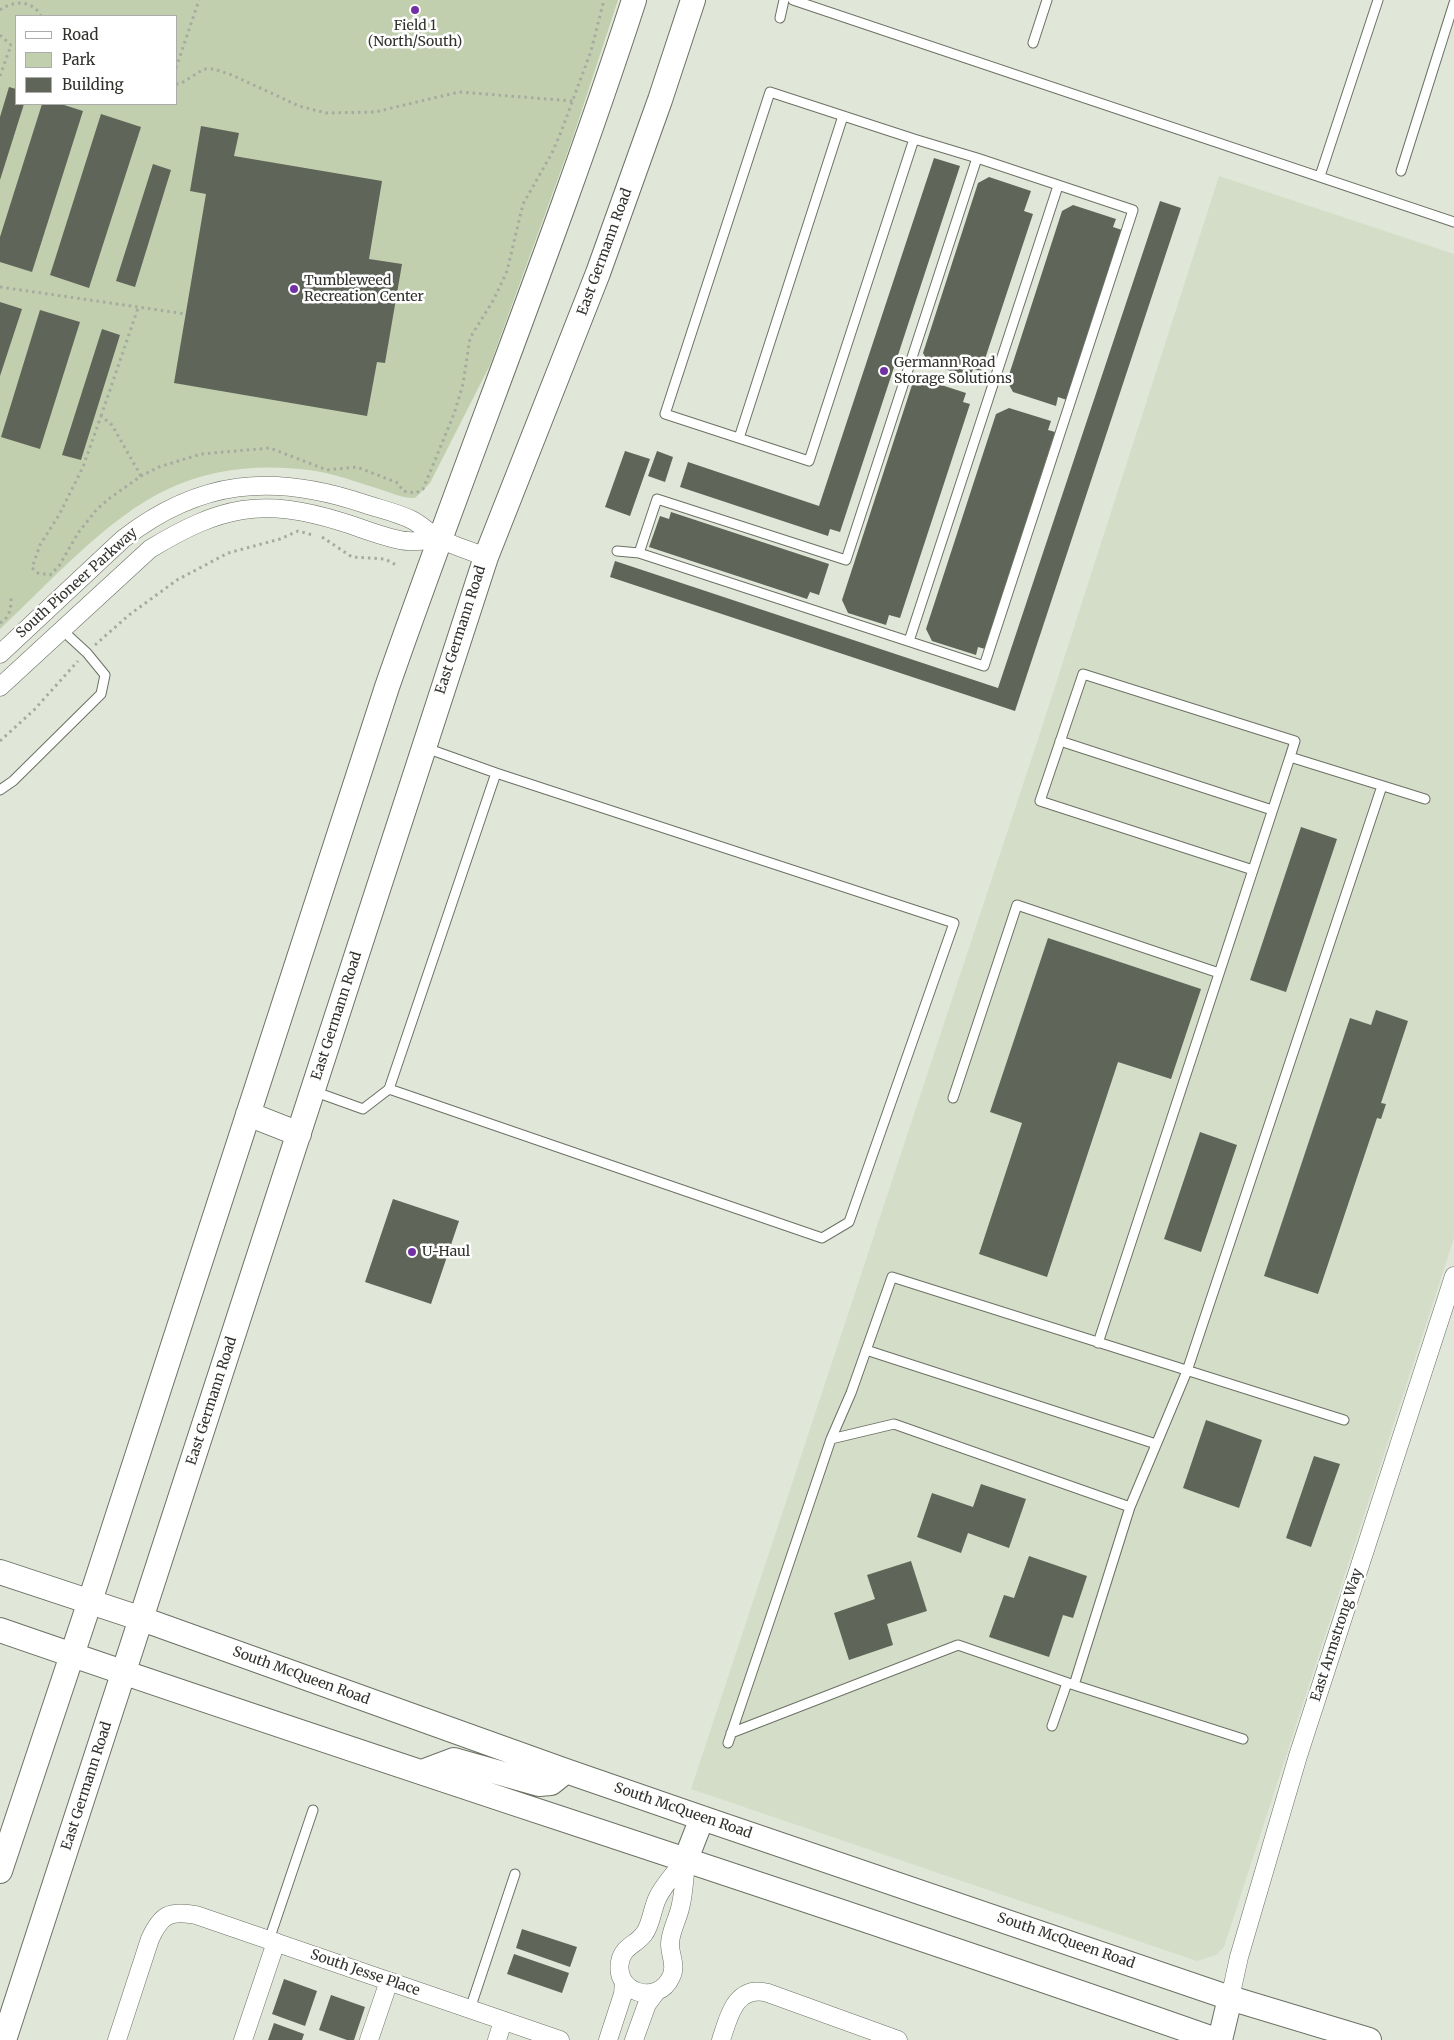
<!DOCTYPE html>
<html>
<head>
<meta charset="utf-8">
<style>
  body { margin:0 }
  #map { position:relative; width:1454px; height:2040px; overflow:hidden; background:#e0e7d8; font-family:Merriweather,serif }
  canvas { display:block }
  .legend { position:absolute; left:15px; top:15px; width:162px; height:90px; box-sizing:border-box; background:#fff; border:1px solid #acadab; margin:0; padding:6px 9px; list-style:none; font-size:15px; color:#30322c }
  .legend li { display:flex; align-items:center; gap:10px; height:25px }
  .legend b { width:25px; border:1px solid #acadab }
</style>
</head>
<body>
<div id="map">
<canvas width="1454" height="2040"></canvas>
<ul class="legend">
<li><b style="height:6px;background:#fff"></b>Road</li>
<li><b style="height:14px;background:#c1cfae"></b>Park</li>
<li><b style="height:14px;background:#5f6558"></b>Building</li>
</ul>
</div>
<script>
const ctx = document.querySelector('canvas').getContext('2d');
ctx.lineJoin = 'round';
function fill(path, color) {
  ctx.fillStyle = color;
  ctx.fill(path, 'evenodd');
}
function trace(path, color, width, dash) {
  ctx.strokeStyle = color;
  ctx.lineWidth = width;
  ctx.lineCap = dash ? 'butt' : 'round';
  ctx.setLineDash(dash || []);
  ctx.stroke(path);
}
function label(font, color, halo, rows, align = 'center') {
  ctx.font = font + ' Merriweather,serif';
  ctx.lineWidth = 5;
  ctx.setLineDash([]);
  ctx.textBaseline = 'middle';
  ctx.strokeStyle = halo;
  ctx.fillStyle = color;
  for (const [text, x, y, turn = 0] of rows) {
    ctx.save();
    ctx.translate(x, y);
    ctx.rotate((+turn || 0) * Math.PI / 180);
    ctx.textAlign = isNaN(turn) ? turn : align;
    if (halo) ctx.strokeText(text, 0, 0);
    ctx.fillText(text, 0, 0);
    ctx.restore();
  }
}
fill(new Path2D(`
  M1219 176 1454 254V1238L1224 1947 1216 1955 1197 1961 691 1789 1041 730Z`), '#d4ddc7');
fill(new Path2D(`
  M0 0H618L572 140 490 365 430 483 415 498C402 498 391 493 379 489 356 482 333 473 309 470 262 464 212 468 168 489 109 516 48 584 0 629ZM16 16H176V104H16Z`), '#c1cfae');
fill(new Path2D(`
  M9 87 16 89V104H24L0 180V117Z
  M42 104H61L83 111 32 272 0 262V237Z
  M101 114 141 127 89 288 50 275Z
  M201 126 239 133 234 156 382 181 369 259 402 264 385 363 377 362 367 416 174 383 206 194 190 191Z
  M934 158 960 166 840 532 830 529 828 536 680 487 688 462 819 506Z
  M153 164 171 170 135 287 116 281Z
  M989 177 1031 191 1024 211 1033 214 981 371 973 369 970 377 929 364 923 353 978 183Z
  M1160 201 1181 208 1015 711 610 577 615 561 998 688Z
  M1073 205 1116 219 1113 227 1122 230 1067 400 1058 397 1056 406 1013 392 1007 381 1062 211Z
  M0 302 22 309 0 376Z
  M40 310 80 322 40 449 1 437Z
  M102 329 120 335 81 460 62 455Z
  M926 380 966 393 963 402 970 404 900 618 889 615 886 625 848 613 842 600 912 385Z
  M1009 408 1051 421 1048 430 1055 432 985 649 978 647 976 655 932 641 926 629 996 414Z
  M625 451 650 459 630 516 605 507Z
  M657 451 673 457 665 482 648 476Z
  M671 512 829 564 819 595 810 592 807 599 649 547 660 516 669 519Z
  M1301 827 1337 839 1286 992 1250 980Z
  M1048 938 1201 989 1171 1079 1118 1062 1047 1277 979 1254 1022 1123 990 1112Z
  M1376 1010 1408 1021 1381 1103 1386 1104 1381 1119 1377 1118 1318 1294 1264 1276 1350 1018 1371 1025Z
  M1200 1132 1237 1145 1201 1252 1164 1239Z
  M393 1199 459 1221 431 1304 365 1282Z
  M1206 1420 1262 1440 1239 1508 1183 1488Z
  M1314 1456 1340 1464 1311 1547 1286 1538Z
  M981 1484 1026 1499 1009 1548 968 1533 961 1553 917 1537 932 1493 973 1507Z
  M1029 1556 1087 1576 1073 1618 1063 1615 1049 1657 989 1637 1004 1595 1014 1598Z
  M911 1561 927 1611 887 1624 893 1645 849 1660 834 1613 875 1599 867 1575Z
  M522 1929 577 1947 570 1967 516 1948Z
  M514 1954 569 1973 562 1993 507 1974Z
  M284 1979 317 1991 305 2026 272 2014Z
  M331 1995 365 2007 354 2040H347L319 2030Z
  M274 2023 304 2034 302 2040H268Z`), '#5f6558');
const lane = new Path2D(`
  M793 0 1454 222
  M780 18 784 0
  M1033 43 1047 0
  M770 92 914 139 809 461 665 414Z
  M914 139 977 158 1133 210 984 666 639 553 657 499 846 560 977 158
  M1401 171 1454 3
  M1320 176 1378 0
  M739 438 843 116
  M617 551 639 553
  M909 641 1058 186
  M1060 741 1272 810
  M0 790 13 781 101 694 105 675 87 653 61 629
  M1253 870 1040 801 1083 674 1295 741 1290 757
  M389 1089 822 1238 849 1222 954 923 496 773
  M313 1091 363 1109 389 1089 496 773 426 748
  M953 1098 1017 905 1219 973
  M1098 1343 1290 757 1425 799
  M866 1350 1156 1444
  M831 1439 894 1424 1130 1507
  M1074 1685 1243 1739
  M1052 1726 1067 1683
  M731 1733 958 1645 1074 1685 1130 1507 1187 1371 1382 786
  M728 1743 831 1439 851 1393 892 1277 1344 1420
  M269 1940 313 1810
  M470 2009 515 1874`);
const street = new Path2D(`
  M0 654 123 539C200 479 274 473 365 504 380 509 398 513 412 520 422 525 430 534 440 539 454 546 471 551 486 557
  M0 687 150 549C221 506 262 497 342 522 359 527 393 541 408 541 418 542 429 540 439 539
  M686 1859C685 1874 684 1890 681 1904 679 1917 670 1931 670 1944 670 1956 677 1966 671 1977 658 2006 614 1993 620 1962 623 1946 636 1945 644 1934 651 1925 652 1910 657 1899 663 1885 677 1871 686 1859Z
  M1230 1998 1239 1957 1298 1756 1454 1276
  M117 2040 150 1939C161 1915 169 1910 196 1915L560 2040
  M243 2040 276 1942
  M369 2040 389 1981
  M497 2040 503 2021
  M608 2040 623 1994 624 1982
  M634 2040 647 2004 656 1992
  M721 2040C729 2016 736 1984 768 1993L898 2040`);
const secondary = new Path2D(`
  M248 1114 299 1134
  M0 1572 142 1619 566 1771 702 1818 1230 1998 1369 2040
  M0 1630C404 1770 812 1898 1216 2040
  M422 1772 454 1760 539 1784 551 1783 566 1771
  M686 1859 702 1818
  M0 1871 90 1601 387 687C467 457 559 231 634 0
  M4 2040 486 557 598 273 660 100 693 0
  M1220 2040 1230 1998`);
trace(lane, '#6b7164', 11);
trace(street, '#6b7164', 19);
trace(secondary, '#6b7164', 26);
trace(new Path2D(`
  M0 10C13 0 33 0 41 16
  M0 35 11 45H16
  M176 68 199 0
  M0 76 11 45
  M176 84H180L204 69H214L232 75 299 106 326 113 375 112 459 92 573 101
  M0 287 186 314
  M101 416 138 308
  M141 476 112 425 101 416 83 467 59 515 40 545 32 568 38 573 50 575 59 566 78 533 97 509 110 498 141 476 159 467 201 454 270 448 327 470 357 467 398 483 403 491 416 493 423 489 454 414 463 384 470 338 494 299 507 271 523 204 552 153 561 132 591 51 604 0
  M322 537 352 557 385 559 398 566
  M0 623C10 617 11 609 11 598
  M95 645 129 615 177 580 228 553 280 539 298 531 313 535
  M0 741 34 710 78 661`), '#a6ab9f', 3, [2.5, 4]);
trace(lane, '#fff', 9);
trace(street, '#fff', 18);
trace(secondary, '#fff', 24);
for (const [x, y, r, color] of [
  [415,10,5,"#7230a5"],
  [294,289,5,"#7230a5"],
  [884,371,5,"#7230a5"],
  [412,1252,5,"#7230a5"]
]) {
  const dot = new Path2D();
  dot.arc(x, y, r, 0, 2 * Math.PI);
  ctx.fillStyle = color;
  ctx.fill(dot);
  trace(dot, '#fff', 2);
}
label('14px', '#30322c', '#fff', [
  ["Field 1",415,26,"center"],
  ["(North/South)",415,42,"center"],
  ["Tumbleweed",304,281],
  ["Recreation Center",304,297],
  ["Germann Road",894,363],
  ["Storage Solutions",894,379],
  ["U-Haul",422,1252]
], 'left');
label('14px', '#30322c', '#fff', [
  ["East Germann Road",605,252,-70],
  ["South Pioneer Parkway",77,583,-42],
  ["East Germann Road",461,630,-72],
  ["East Germann Road",337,1016,-72],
  ["East Germann Road",212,1401,-72],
  ["East Armstrong Way",1337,1635,-72],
  ["South McQueen Road",301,1676,20],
  ["East Germann Road",87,1786,-72],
  ["South McQueen Road",683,1811,19],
  ["South McQueen Road",1066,1941,19],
  ["South Jesse Place",365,1973,19]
]);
</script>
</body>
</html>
